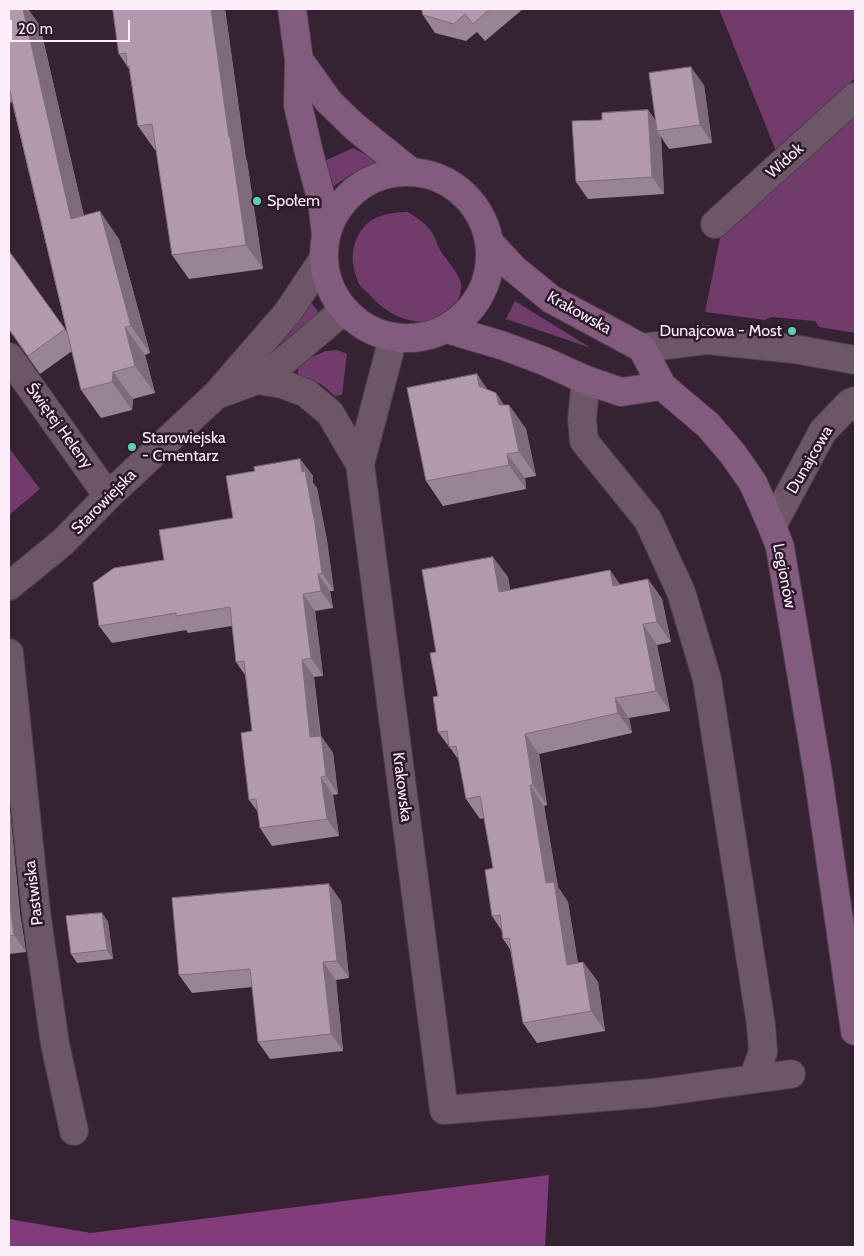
<!DOCTYPE html>
<html>
<head>
<meta charset="utf-8">
<style>
  body { margin:0 }
  #map { position:relative; width:864px; height:1256px; overflow:hidden; background:#352233; font-family:Cabin,sans-serif }
  canvas { display:block }
  .frame { position:absolute; inset:0; border:10px solid #fdeffa; pointer-events:none }
  .scale { position:absolute; left:10px; top:20px; width:120px; height:22px; box-sizing:border-box; border:2px solid #fdeffa; border-top:0; padding-left:6px; font-size:15px; line-height:18px; white-space:nowrap; color:#fdeffa; -webkit-text-stroke:4px #2b1929; paint-order:stroke }
</style>
</head>
<body>
<div id="map">
<canvas width="864" height="1256"></canvas>
<div class="frame"></div>
<div class="scale">20 m</div>
</div>
<script>
const ctx = document.querySelector('canvas').getContext('2d');
ctx.lineJoin = 'round';
function fill(path, color) {
  ctx.fillStyle = color;
  ctx.fill(path, 'evenodd');
}
function trace(path, color, width, dash) {
  ctx.strokeStyle = color;
  ctx.lineWidth = width;
  ctx.lineCap = dash ? 'butt' : 'round';
  ctx.setLineDash(dash || []);
  ctx.stroke(path);
}
function label(font, color, halo, rows, align = 'center') {
  ctx.font = font + ' Cabin,sans-serif';
  ctx.lineWidth = 5;
  ctx.setLineDash([]);
  ctx.textBaseline = 'middle';
  ctx.strokeStyle = halo;
  ctx.fillStyle = color;
  for (const [text, x, y, turn = 0] of rows) {
    ctx.save();
    ctx.translate(x, y);
    ctx.rotate((+turn || 0) * Math.PI / 180);
    ctx.textAlign = isNaN(turn) ? turn : align;
    if (halo) ctx.strokeText(text, 0, 0);
    ctx.fillText(text, 0, 0);
    ctx.restore();
  }
}
fill(new Path2D(`
  M719 9H855V78L776 151Z
  M855 114V333L819 327 815 321 772 317 765 320 705 312 721 233Z
  M353 148 382 163 353 173 331 188 322 162Z
  M408 212C419 219 429 225 435 238 437 241 437 245 439 248 445 259 455 268 460 280 465 292 453 313 442 318 439 319 434 320 431 321 406 325 383 311 368 293 364 290 360 286 358 282 355 274 351 261 353 252 355 237 364 222 378 217 388 213 398 212 408 212Z
  M308 298 320 314 249 367Z
  M515 301 591 348 506 319Z
  M338 350 347 354 342 395 335 396 321 384 298 376V363L326 351Z
  M9 448 40 489 9 515Z`), '#713b6b');
fill(new Path2D(`
  M549 1175 545 1247H9V1219L91 1233Z`), '#823b7b');
const minor = new Path2D(`
  M715 224 855 97
  M393 338 360 464 444 1110 652 1093 791 1074
  M642 348 707 340 794 349 855 360
  M9 357 108 496
  M257 380 282 384 306 393 330 413 360 464
  M586 380 582 419 584 441 648 520 681 592 707 679 761 1025 763 1052 753 1079
  M219 394 257 380 272 371 344 310
  M772 526 823 431 850 403 855 401
  M9 586 63 542 108 496 217 394 288 312 324 258
  M9 653 36 912 55 1044 74 1131`);
const secondary = new Path2D(`
  M292 9 299 60 298 105 309 153 322 201 326 235
  M299 60 329 102 355 127 411 172
  M324 255a83 83 0 1 1 166 0a83 83 0 1 1-166 0Z
  M490 243 513 268 551 299 642 348 662 386 708 425 733 454 753 483 772 526 780 547 818 774 855 1031
  M447 329 504 346 544 361 586 380 621 392 662 386`);
trace(minor, '#4e3d4b', 30);
trace(secondary, '#4e3d4b', 30);
trace(minor, '#6c5668', 28);
trace(secondary, '#835b7e', 28);
fill(new Path2D(`
  M9 9H28L40 26 84 216 119 239 150 353 145 355 155 393 133 399 132 410 101 418 81 390 72 351 40 374 9 330V251L67 332 12 102 9 103Z
  M113 9H225L246 159 247 161 263 269 189 279 172 255 156 150H155L138 126 129 69 119 54Z
  M422 9H523L485 41 477 32 466 41 435 33 423 15Z
  M704 85 712 143 669 149 661 137 664 194 588 199 576 182 602 120 648 110 655 120Z
  M477 374 487 390 496 393 504 405H509L526 429 536 476 525 478 526 489 443 506 426 481Z
  M300 459 313 476V483L317 488 327 541 334 591H330L333 608 315 611 323 676 314 677 321 736 333 753 338 794 333 795 339 836 272 846 260 828 258 812 249 800 252 731 245 675 236 662 232 626 188 633 186 630 112 643 99 626 164 560 233 518 255 471Z
  M508 577 510 590 620 585 648 579 662 599 671 642 657 645 670 711 629 718 632 733 539 754 547 805 544 806 558 887 568 902 578 963 583 962 598 982 605 1031 537 1043 523 1023 510 949 503 939 502 931 492 916 493 868 484 818 480 819 466 799 459 760 438 732 436 652Z
  M9 801 20 914 26 952 9 954Z
  M341 901 349 978 336 980 343 1051 270 1059 258 1042 252 987 192 993 179 975Z
  M102 913 108 922 113 959 77 963 71 954Z`), '#998496');
fill(new Path2D(`
  M23 9H28L40 26 91 247 71 219Z
  M211 9H225L246 159 247 161 263 269 246 245 229 137Z
  M691 67 704 85 712 143 700 125Z
  M648 110 660 127 657 131 661 137 664 194 652 177Z
  M100 211 119 239 150 353 131 326Z
  M125 327 145 355 155 393 135 366Z
  M113 372 133 399 132 410 112 382Z
  M477 374 494 399 479 386Z
  M496 393 511 416 509 405 526 429 536 476 519 452 499 405Z
  M507 454 525 478 526 489 509 465Z
  M300 459 313 476V483L317 488 327 541 334 591 322 573 302 472Z
  M493 557 508 577 514 613 499 592Z
  M610 570 624 590 613 586Z
  M318 574 330 591 333 608 321 591Z
  M648 579 662 599 671 642 657 622Z
  M303 594 315 611 323 676 311 658Z
  M643 624 657 645 670 711 656 691Z
  M302 660 314 677 322 754 310 737Z
  M615 698 629 718 632 733 618 713Z
  M525 734 539 754 547 805 533 785Z
  M321 736 333 753 338 794 326 776Z
  M321 777 333 795 339 836 327 819Z
  M530 785 544 806 558 887 568 902 581 985 567 965 546 883Z
  M9 801 20 914 26 952 14 935 9 897Z
  M329 884 341 901 349 978 337 961Z
  M102 913 108 922 113 959 107 950Z
  M323 962 336 980 343 1051 331 1034Z
  M583 962 598 982 605 1031 591 1011Z`), '#7d6b7a');
const building = new Path2D(`
  M9 9H23L71 219 100 211 131 326 125 327 135 366 113 372 112 382 81 390 9 87Z
  M113 9H211L229 137H230L246 245 172 255 152 124 138 126 129 66H127L126 53 119 54Z
  M422 9H490L473 24 465 14 454 24 423 15Z
  M691 67 700 125 657 131 649 73Z
  M648 110 652 177 576 182 572 121 602 120V113Z
  M9 251 65 329 28 356 9 329Z
  M477 374 479 386 496 393 499 405H509L519 452 507 454 509 465 426 481 407 388Z
  M854 417H855V431Z
  M300 459 302 472 305 471 315 524 322 573 318 574 321 591 303 594 311 658 302 660 310 737 321 736 326 776 321 777 327 819 260 828 256 799 249 800 241 733 252 731 244 661 236 662 230 607 176 616V613L99 626 93 583 114 568 164 560 159 530 233 518 226 476 255 471 254 467Z
  M493 557 499 592 610 570 613 586 648 579 657 622 643 624 656 691 615 698 618 713 525 734 533 785H530L546 883 554 882 567 965 583 962 591 1011 523 1023 509 938 503 939 500 915 492 916 485 870 493 868 480 796 466 799 456 746 449 747 447 731 438 732 433 697 438 696 430 653 436 652 422 570Z
  M329 884 337 961 323 962 331 1034 258 1042 250 969 179 975 172 898Z
  M9 897 14 935 9 936Z
  M102 913 107 950 71 954 66 916Z`);
fill(building, '#b299ae');
trace(building, '#7d6b7a', 1);
for (const [x, y, r, color] of [
  [257,201,5,"#5bcebc"],
  [792,331,5,"#5bcebc"],
  [132,447,5,"#5bcebc"]
]) {
  const dot = new Path2D();
  dot.arc(x, y, r, 0, 2 * Math.PI);
  ctx.fillStyle = color;
  ctx.fill(dot);
  trace(dot, '#2b1929', 2);
}
label('16px', '#fdeffa', '#2b1929', [
  ["Widok",785,161,-42],
  ["Krakowska",579,313,29],
  ["Świętej Heleny",59,426,54],
  ["Dunajcowa",810,460,-60],
  ["Starowiejska",104,502,-45],
  ["Legionów",784,576,79],
  ["Krakowska",402,787,83],
  ["Pastwiska",34,893,-97]
]);
label('16px', '#fdeffa', '#2b1929', [
  ["Społem",267,201],
  ["Dunajcowa - Most",782,331,"right"],
  ["Starowiejska",142,438],
  ["- Cmentarz",142,456]
], 'left');
</script>
</body>
</html>
